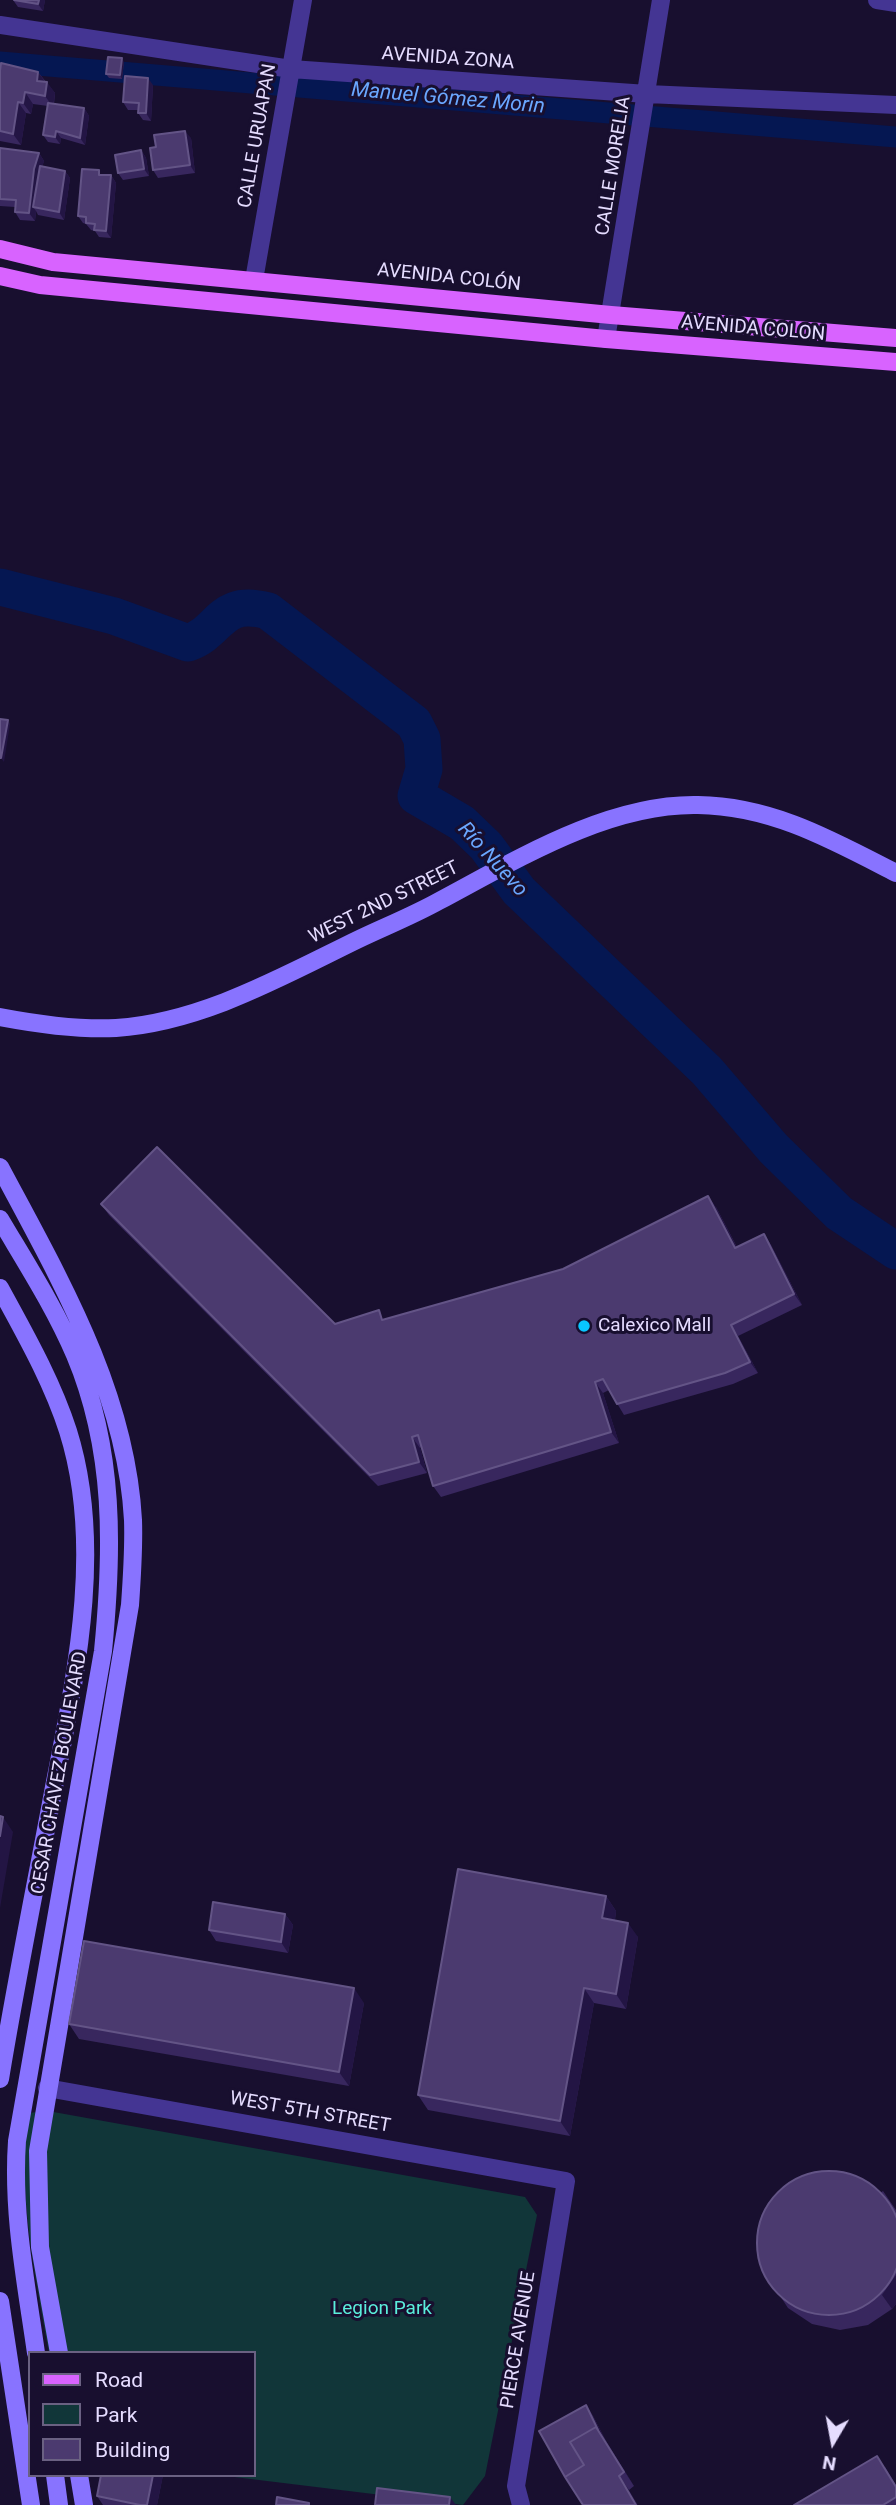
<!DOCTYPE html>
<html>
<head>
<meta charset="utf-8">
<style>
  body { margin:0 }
  #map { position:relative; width:896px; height:2505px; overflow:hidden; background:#180f2f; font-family:Roboto,sans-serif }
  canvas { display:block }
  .legend { position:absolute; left:28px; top:2351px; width:228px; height:126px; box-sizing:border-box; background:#180f2f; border:2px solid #6a6182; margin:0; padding:9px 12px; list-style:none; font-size:21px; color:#e5dcff }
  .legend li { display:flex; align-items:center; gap:14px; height:35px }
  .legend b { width:35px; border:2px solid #6a6182 }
  .north { position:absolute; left:798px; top:2407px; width:70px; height:70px; -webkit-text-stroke:5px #180f2f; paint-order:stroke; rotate:190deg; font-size:19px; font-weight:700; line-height:28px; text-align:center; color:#e5dcff }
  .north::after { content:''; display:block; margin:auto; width:24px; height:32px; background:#e5dcff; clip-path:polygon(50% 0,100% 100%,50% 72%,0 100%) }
</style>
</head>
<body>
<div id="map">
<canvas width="896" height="2505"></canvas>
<ul class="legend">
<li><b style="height:9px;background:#d863ff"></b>Road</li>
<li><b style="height:19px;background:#113639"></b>Park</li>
<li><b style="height:19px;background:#4b3a6f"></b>Building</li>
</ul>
<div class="north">N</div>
</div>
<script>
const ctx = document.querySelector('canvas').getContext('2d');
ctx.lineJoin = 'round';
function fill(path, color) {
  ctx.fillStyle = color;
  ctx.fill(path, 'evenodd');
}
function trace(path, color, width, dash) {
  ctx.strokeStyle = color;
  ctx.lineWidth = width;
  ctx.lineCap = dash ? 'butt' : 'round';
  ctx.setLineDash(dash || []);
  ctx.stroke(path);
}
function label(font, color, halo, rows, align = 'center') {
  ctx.font = font + ' Roboto,sans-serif';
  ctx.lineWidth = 6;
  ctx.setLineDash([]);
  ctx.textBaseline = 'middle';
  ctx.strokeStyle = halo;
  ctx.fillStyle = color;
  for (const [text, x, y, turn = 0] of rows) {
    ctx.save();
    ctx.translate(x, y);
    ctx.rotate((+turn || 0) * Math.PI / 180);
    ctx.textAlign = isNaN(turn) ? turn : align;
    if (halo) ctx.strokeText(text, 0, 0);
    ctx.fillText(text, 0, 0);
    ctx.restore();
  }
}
fill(new Path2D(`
  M48 2111 525 2197 537 2215 485 2476 463 2505 218 2475H254V2353H49C35 2274 17 2193 28 2113Z`), '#113639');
trace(new Path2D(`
  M0 62 896 137`), '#051752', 21);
trace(new Path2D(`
  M0 587 114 616 188 643C222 631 219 598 268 611L414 723 422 739 424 769 416 796 462 823 486 846 519 891 707 1071 773 1148 839 1213 896 1251`), '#051752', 37);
trace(new Path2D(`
  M877 0 896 3
  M0 25 291 69 647 94 896 105
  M254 280 303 0
  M606 339 661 0
  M47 2088 566 2181 516 2486 521 2505`), '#443593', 18);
trace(new Path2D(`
  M0 1017C37 1024 78 1030 116 1028 202 1022 281 977 357 940 384 927 412 916 439 901 516 860 608 803 698 805 772 806 832 840 896 873
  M0 1167C59 1278 126 1391 133 1520 134 1548 132 1577 130 1605L38 2151 40 2247 59 2353
  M0 1219C26 1263 55 1308 75 1355 115 1450 113 1550 103 1651L17 2141C12 2213 26 2282 36 2353
  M0 1288C25 1334 52 1381 68 1431 104 1545 76 1674 54 1787 36 1884 16 1981 0 2079
  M0 2301 31 2505
  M55 2475 59 2505
  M79 2475 84 2505`), '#8873ff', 18);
trace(new Path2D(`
  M0 249 53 262 611 315 896 338
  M0 276 40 285 606 339 896 362`), '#d863ff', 18);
fill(new Path2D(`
  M13 0H45L43 11 18 7Z
  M124 62 122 79 109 78 106 74Z
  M0 68 38 72 55 93 54 104 84 108 89 116 85 145 61 138 60 144 48 142 43 135 48 106 33 104 31 114 26 113 21 145 0 141Z
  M153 85 151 121 143 120 138 113V110H128L123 102Z
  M191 138 195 173 158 178 153 170 156 147Z
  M0 148 39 153 44 161 42 167 65 171 70 178 64 220 38 215 36 211 35 221 20 220 15 212V207L0 206Z
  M141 150 146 158 149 176 123 180 118 173Z
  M103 175H111L116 183 111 238 99 237 95 231 91 230 86 224 83 223 78 216Z
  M101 1204 335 1324 386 1319 563 1269 716 1207 737 1247 764 1234 771 1245 802 1305 738 1336 758 1373 733 1384 624 1415 609 1390 603 1393 619 1443 441 1497 433 1486 421 1447 420 1448 427 1473 378 1486 109 1215Z
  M606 1896 616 1911 615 1920 638 1937 626 2009 594 2003 570 2136 428 2110 418 2095Z
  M285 1914 293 1925 288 1953 216 1941 209 1930Z
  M364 2003 349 2086 79 2039 69 2024Z
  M883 2191 896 2210V2304L892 2309 868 2325 840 2330 812 2324 788 2308 763 2270Z
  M586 2405 593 2416 606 2441 634 2486 629 2490 565 2477Z
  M885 2467 896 2485V2505H794Z
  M163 2475 157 2505H103L97 2496Z`), '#38275e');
fill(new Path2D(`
  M39 0H45L43 11 38 4Z
  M122 58 124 62 122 79 120 75Z
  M38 72 46 83 37 81Z
  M148 78 153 85 151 121 146 113Z
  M47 82 55 93 53 107 45 96Z
  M25 92 33 104 31 114 23 103Z
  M18 102 26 113 21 145 13 134Z
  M84 108 89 116 85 145 80 138Z
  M56 131 61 138 60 144 55 137Z
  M185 131 191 138 195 173 190 165Z
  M141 150 146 158 149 176 144 169Z
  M39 153 44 161 39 177 33 207 36 211 35 221 29 213 34 169Z
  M65 171 70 178 64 220 59 212Z
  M111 175 116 183 111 238 106 231Z
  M8 720 10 724 4 762 1 758Z
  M708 1196 716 1207 743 1259 735 1248Z
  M764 1234 771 1245 802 1305 794 1294Z
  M731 1325 738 1336 758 1373 750 1362Z
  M595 1382 603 1393 619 1443 611 1432Z
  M412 1437 420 1448 427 1473 419 1462Z
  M3 1817 13 1832 0 1908V1836Z
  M606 1896 616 1911 613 1932 602 1918Z
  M285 1914 293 1925 288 1953 281 1942Z
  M628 1923 638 1937 626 2009 616 1994Z
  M354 1988 364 2003 349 2086 339 2072Z
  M584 1988 594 2003 570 2136 560 2121Z
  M896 2275V2304L892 2309 882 2295Z
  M586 2405 593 2416 606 2441 634 2486 596 2427Z
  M153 2475H163L157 2505H147Z
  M619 2476 629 2490 638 2505H636Z
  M450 2497 456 2505H449Z`), '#231544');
const building = new Path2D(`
  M14 0H39L38 4Z
  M108 57 122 58 120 75 106 74Z
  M1 63 38 72 37 81 47 82 45 96 25 92 23 103 18 102 13 134 0 131V71Z
  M125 76 148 78 146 113H138L139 103 123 102Z
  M48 103 84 108 80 138 56 131 55 137 43 135Z
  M185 131 190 165 153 170 150 148 156 147 154 135Z
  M0 148 39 153 34 169 29 213 15 212 16 200 0 199Z
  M141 150 144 169 118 173 115 155Z
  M40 166 65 171 59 212 33 207Z
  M82 169 99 170V175H111L106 231 94 230 95 224 86 223V217L78 216Z
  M0 719 8 720 1 758H0Z
  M157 1147 335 1324 379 1310 382 1320 563 1269 708 1196 735 1248 764 1234 794 1294 731 1325 750 1362 725 1373 617 1404 603 1379 595 1382 611 1432 433 1486 418 1435 412 1437 419 1462 370 1475 101 1204Z
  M0 1816 3 1817 0 1836Z
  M458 1869 606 1896 602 1918 628 1923 616 1994 584 1988 560 2121 418 2095Z
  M213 1902 285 1914 281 1942 209 1930Z
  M84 1941 354 1988 339 2072 69 2024Z
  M757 2243a72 72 0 1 1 144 0a72 72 0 1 1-144 0Z
  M586 2405 598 2430 596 2427 570 2442 584 2465 565 2477 539 2431Z
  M596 2427 624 2472 619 2476 636 2505H583L565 2477 584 2465 570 2442Z
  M877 2456 896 2487V2497L883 2505H794Z
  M101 2475H153L147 2505H140L97 2496Z
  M377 2488 450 2497 449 2505H375Z
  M277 2497 309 2503V2505H276Z`);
fill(building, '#4b3a6f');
trace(building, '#635486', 2);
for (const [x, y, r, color] of [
  [584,1326,7,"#08c7ff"]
]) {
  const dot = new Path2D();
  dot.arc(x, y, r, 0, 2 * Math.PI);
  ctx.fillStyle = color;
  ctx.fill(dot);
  trace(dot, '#180f2f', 2.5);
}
label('19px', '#e5dcff', '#180f2f', [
  ["AVENIDA ZONA",448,59,4],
  ["CALLE URUAPAN",258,136,-80],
  ["CALLE MORELIA",614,166,-81],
  ["AVENIDA COLÓN",449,278,6],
  ["AVENIDA COLON",753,329,5],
  ["WEST 2ND STREET",384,903,-26],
  ["CESAR CHAVEZ BOULEVARD",60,1773,-80],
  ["WEST 5TH STREET",310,2113,10],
  ["PIERCE AVENUE",519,2340,-81]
]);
label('19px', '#e5dcff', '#180f2f', [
  ["Calexico Mall",598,1326]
], 'left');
label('19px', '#5aeedb', '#180f2f', [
  ["Legion Park",382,2309]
]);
label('italic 21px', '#6aa7ff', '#180f2f', [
  ["Manuel Gómez Morin",448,99,5],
  ["Río Nuevo",492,860,48]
]);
</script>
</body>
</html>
